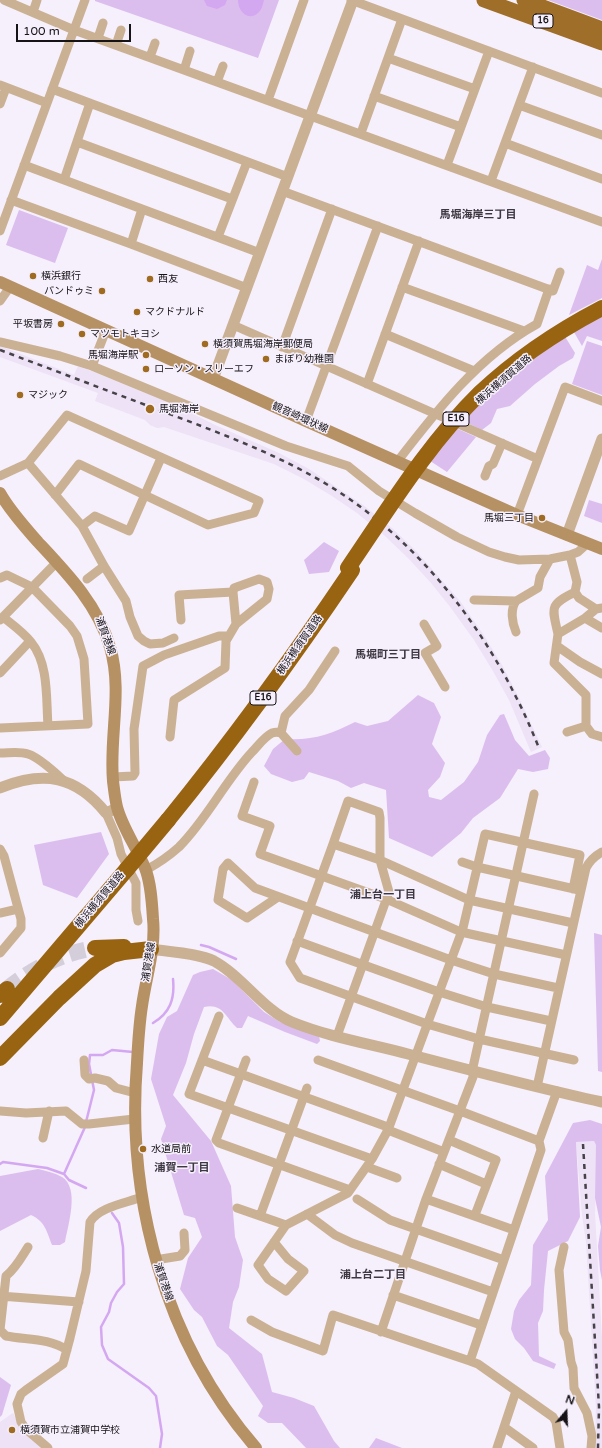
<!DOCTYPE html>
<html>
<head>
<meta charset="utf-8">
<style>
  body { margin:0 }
  #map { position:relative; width:602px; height:1448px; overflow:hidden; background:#f6effc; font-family:"Varela Round",sans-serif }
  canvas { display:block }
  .north { position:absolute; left:546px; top:1392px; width:40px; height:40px; -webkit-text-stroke:3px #f6effc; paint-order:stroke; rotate:19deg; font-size:11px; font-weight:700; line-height:16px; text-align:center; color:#161317 }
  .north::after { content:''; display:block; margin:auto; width:14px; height:18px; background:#161317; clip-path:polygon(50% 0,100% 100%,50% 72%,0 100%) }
  .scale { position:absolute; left:16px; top:24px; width:115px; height:18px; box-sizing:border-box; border:2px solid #161317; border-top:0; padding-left:5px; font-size:12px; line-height:14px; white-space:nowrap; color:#161317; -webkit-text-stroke:3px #f6effc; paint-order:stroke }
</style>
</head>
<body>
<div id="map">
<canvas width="602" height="1448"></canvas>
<div class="north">N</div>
<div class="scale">100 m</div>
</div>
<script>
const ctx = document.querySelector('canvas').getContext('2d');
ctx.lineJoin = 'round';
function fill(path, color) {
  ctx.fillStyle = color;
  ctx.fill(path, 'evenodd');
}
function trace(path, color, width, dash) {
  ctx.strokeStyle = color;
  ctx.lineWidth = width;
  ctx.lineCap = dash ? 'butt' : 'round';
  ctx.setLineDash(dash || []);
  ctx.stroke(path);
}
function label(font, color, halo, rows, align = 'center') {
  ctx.font = font + ' "Varela Round","Noto Sans JP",sans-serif';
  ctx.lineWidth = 3;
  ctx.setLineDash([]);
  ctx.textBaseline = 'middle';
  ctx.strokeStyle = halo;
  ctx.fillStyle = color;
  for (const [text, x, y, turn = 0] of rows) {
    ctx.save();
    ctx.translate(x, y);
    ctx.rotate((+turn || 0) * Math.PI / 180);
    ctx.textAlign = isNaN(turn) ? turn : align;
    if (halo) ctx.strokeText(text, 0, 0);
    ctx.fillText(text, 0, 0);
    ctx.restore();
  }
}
fill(new Path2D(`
  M0 346 74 375 78 366 155 395 215 425 279 453 309 469 363 505 392 528 417 552 460 601 483 634 502 665 518 696 542 747 531 752 509 700 493 671 474 640 451 608 432 584 409 559 385 536 357 513 332 496 304 479 274 464 164 427 157 428 150 425 145 420 95 401 98 393 0 357Z
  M594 1141 597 1145 595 1213 602 1339V1448H595L596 1407 586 1242 582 1215 576 1142Z
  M13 1413 19 1425 43 1448H0V1422Z`), '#ede2f6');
fill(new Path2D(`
  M95 0H279L258 58 95 1Z
  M548 0H602V20Z
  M19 210 68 228 55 263 6 245Z
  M602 259V298L569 315 587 265 598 270Z
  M602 300V341L587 336 582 346 567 320Z
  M558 325 575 353 573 358 559 366 535 384 510 406 497 409 491 423 482 430 451 415Z
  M587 341 602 346V395L572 384Z
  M442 422 476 437 447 472 418 453Z
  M589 500 602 504V523L584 516Z
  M324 542 339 551 329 572 309 574 304 560Z
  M418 695 434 703 441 717 432 744 445 763 440 777 428 790 429 797 441 800 464 782 478 762 487 735 500 715 504 714 515 740 529 756 545 750 550 758 548 769 533 772 518 769 500 798 473 818 461 833 432 857 389 838 386 790 364 783 351 788 338 781 309 772 304 779 292 782 271 774 264 766 273 749 285 739C312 741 331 734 355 722L367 726 388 721Z
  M101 832 109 854 77 898 43 885 34 845Z
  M594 933 602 935V1072L598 1071Z
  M213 969 232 980 264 1012 280 1022 319 1036 320 1041 317 1044 285 1032 248 1016 242 1028H237C225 1017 223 1003 204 1007L194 1034 186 1063 173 1095 211 1141 231 1186 235 1237 243 1260 239 1287 233 1302 229 1328 262 1354 272 1392 294 1398 314 1406 334 1441 340 1448H306L282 1423H268L258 1416 263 1406 228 1355 217 1346 202 1317 194 1310 180 1289 188 1258 202 1237 195 1218 184 1215 161 1139 166 1126 151 1079 159 1034 167 1017 177 1011 193 975 200 972Z
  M590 1120 602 1124V1280L600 1270 598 1246 601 1227 595 1198 596 1145 594 1141 576 1142 580 1217 568 1241 548 1251 544 1290 543 1311 538 1323 539 1356 556 1364 554 1369 533 1361 524 1348 515 1339 511 1329 514 1311 519 1300 531 1285 533 1245 548 1220 545 1176 573 1123Z
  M38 1169C46 1171 55 1173 62 1177 80 1188 68 1225 65 1242L60 1245H52C47 1232 45 1221 31 1215L0 1231V1176Z
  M0 1377 11 1385 2 1415 0 1417Z
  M376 1438 402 1448H369Z`), '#dbbeee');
fill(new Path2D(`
  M204 0H227L225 5 217 9 207 6Z
  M238 0H264C263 4 262 9 259 12 250 22 238 13 238 0Z`), '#d4a7f1');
trace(new Path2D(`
  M201 945 209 947 236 959
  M153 1023C170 1013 175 999 173 979
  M86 1122 94 1090 89 1064 90 1055H103L112 1050 133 1052
  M0 1164 3 1162 47 1168 64 1174 69 1180 86 1188
  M64 1174 85 1127
  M112 1213 119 1223 123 1247 124 1284 117 1292 111 1303 109 1312 101 1327 102 1345 108 1359 149 1388 156 1396 162 1434 160 1448`), '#d4a7f1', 2.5);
trace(new Path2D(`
  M7 989C33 968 63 953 95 948`), '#d4ceda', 16, [16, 8]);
trace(new Path2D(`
  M4 0 74 30 602 222
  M351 0 602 93
  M33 12 37 0
  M98 38 103 23
  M116 45 121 30
  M150 57 155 43
  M388 58 475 89
  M184 70 190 51
  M217 82 223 66
  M0 85 47 103
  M52 89 288 177
  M374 96 461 127
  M268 100 304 0
  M0 104 6 88
  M519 105 602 135
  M361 133 402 19
  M77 142 232 199
  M505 143 602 179
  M24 165 260 253
  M447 165 489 51
  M64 180 90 103
  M491 181 533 67
  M282 191 553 291 560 272
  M11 200 131 244 142 209
  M0 231 85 0
  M218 237 247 162
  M131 244 247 288
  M402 287 524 331
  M0 301 10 287
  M233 325 538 459
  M385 334 474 371
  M0 342 60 356 92 366 286 446 348 466 379 491 415 513 457 537 489 552 505 557 519 560 550 559 570 555 578 552 588 543
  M282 347 332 209
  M92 366 106 330
  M367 384 419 241
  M306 421 378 226
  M397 462C437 410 479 356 537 324L549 289
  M28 463 82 526 104 566 126 601 130 617 138 636 144 641 150 644 163 643 174 638
  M0 476 28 463 67 415 259 501 254 513 208 525 79 464 55 495
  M485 476 489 466 493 464 502 443
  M517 515 565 387 602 401
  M82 526 95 516 129 531 161 458
  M570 555 577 582 575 592 579 598 596 609
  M0 578 7 575 32 587 70 626 77 636 84 659 88 724 0 728
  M87 579 104 566
  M233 592 234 588 259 579 267 582 269 589 267 599 236 624
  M474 600 516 601 538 588 540 577 550 559
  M516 601C510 609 512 623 516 632
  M602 608 596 609 585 618 558 634 554 663 586 695V726L592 734 602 737
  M3 617C13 625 23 632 31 642 49 664 46 698 48 726
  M585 618 602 628
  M0 620 57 562
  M424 624 437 646 425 653 445 687
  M558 634C552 607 549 605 575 592
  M557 646 580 662 602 674
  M0 673 30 641
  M567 732 586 726
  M281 733 285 716 309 690 335 651
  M170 737 174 700 225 668 226 641 236 624 233 592 179 595 181 620
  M0 753C9 753 19 751 28 754 38 757 56 773 63 780
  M113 777 133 776 135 773 134 729 143 666 164 655 219 636H228
  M254 782 242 816 270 826 260 854 386 899 461 932 566 955
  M106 813 117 838 121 854 136 883V910L138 921
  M333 844 348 801 379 812 380 818V860L389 892 337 1036
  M0 849 4 856 21 919V928L0 953
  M462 862 477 867 579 890
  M146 870C157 864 169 856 179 847 207 819 225 781 252 752 258 746 264 737 272 733 275 732 278 732 281 733L297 751
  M278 897 247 918 218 900 223 869 228 863 255 888 451 960 494 974 558 988
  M0 913 18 909
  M573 923 469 900 380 860 333 844 290 962 300 978 427 1024 479 1039 574 1060
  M297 941 439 992 487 1007 551 1021
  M219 1016 189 1094 372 1159
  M84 1060 85 1075 89 1079 95 1078 108 1081 116 1088 135 1093
  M202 1060 385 1126 388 1130 444 1152
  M246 1060 216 1140 219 1143 350 1190
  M318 1060 460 1111 539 1141
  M537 1087 586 868C590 860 595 856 602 852
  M0 1111 26 1113 66 1111 82 1124H89L134 1119
  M43 1138 49 1111
  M449 1140 496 1160 475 1215
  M439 1164 486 1184
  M367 1167 397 1178
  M357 1199 390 1220 504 1260
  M426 1199 514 1230
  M237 1208 286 1225
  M307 1214 335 1235 352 1243 493 1292
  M260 1216 307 1088
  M274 1242 288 1259 304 1271 286 1291 268 1279 258 1265 286 1225 348 1193 372 1159 388 1130 463 928 485 834 580 855 573 889
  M28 1247C21 1258 16 1268 6 1276L0 1330 6 1336C27 1340 49 1338 67 1350
  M564 1247 559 1270 564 1332 568 1340 571 1362 573 1368 574 1388 587 1413 592 1436 591 1448
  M155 1260 180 1256 185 1250 184 1233
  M393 1295 481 1325
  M0 1296 79 1302
  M251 1320 272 1332 323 1351 333 1315 470 1361 478 1364 553 1417 556 1422 560 1448
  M381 1332 426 1199 473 1077V1067L534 794
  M470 1361 541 1150 539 1141 557 1091
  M504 1427 533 1448
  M48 1448 26 1429 21 1422 17 1404 21 1394 26 1390 63 1364 70 1338 86 1271 90 1222C99 1207 126 1203 142 1197
  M497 1448 516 1391`), '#cab193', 9);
trace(new Path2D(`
  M213 379 353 0
  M567 535 602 439
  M0 788C44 770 76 776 106 813L117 808
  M151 949C169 952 198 953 214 961 242 976 264 1011 292 1022 329 1037 370 1044 408 1054 473 1071 537 1088 602 1102`), '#cab193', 11);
trace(new Path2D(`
  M0 282 306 421 517 515 602 549
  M0 493C10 511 24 526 38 542 67 573 98 605 110 647 123 691 109 736 113 781 114 789 115 799 117 807 122 827 137 848 145 868 151 883 152 903 153 919 156 948 146 977 142 1006 139 1025 138 1044 137 1063 126 1200 165 1343 256 1448`), '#b69163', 12);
trace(new Path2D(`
  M484 0 602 43
  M524 0 602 29`), '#9f6e28', 15);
trace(new Path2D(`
  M168 820C233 740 294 656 352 570
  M95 948 124 947
  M0 995 7 989
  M0 1018 127 869
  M0 1058 59 998 95 965 112 955 124 952 151 949`), '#986411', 16);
trace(new Path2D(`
  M0 350C56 371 111 392 167 413 225 435 284 457 336 490 414 540 475 615 516 697 525 714 532 731 539 748
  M583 1144 599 1407 598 1448`), '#464248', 2.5, [5, 5]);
trace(new Path2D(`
  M348 568C389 508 428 444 480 393 516 359 558 331 602 308
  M127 869 168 820`), '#986411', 16);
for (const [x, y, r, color] of [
  [33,276,4,"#9e6b21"],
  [150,279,4,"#9e6b21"],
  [102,291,4,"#9e6b21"],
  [137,312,4,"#9e6b21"],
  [61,324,4,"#9e6b21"],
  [82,334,4,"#9e6b21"],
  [205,344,4,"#9e6b21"],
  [146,355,4,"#9e6b21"],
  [266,359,4,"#9e6b21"],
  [146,369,4,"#9e6b21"],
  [20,395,4,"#9e6b21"],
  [150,409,5,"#9e6b21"],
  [542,518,4,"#9e6b21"],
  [143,1149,4,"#9e6b21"],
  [12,1430,4,"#9e6b21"]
]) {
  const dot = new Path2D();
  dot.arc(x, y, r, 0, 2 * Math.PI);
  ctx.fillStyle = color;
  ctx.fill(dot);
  trace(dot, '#f6effc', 1.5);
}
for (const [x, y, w] of [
  [543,21,20],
  [456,419,26],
  [263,698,26]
]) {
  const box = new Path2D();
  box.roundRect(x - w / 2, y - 7, w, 14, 3);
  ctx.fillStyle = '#f6effc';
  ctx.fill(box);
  trace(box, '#161317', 1);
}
label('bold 9px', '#161317', null, [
  ["16",543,21],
  ["E16",456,419],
  ["E16",263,698]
]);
label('10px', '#161317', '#f6effc', [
  ["横浜銀行",41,276],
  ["西友",158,279],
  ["パンドゥミ",94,291,"right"],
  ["マクドナルド",145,312],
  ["平坂書房",53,324,"right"],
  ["マツモトキヨシ",90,334],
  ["横須賀馬堀海岸郵便局",213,344],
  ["馬堀海岸駅",138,355,"right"],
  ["まぼり幼稚園",274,359],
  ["ローソン・スリーエフ",154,369],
  ["マジック",28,395],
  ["馬堀海岸",159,409],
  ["馬堀三丁目",534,518,"right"],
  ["水道局前",151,1149],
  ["横須賀市立浦賀中学校",20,1430]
], 'left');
label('10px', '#161317', '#f6effc', [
  ["横浜横須賀道路",504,380,-41],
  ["観音崎環状線",300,418,24],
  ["浦賀港線",105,636,70],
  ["横浜横須賀道路",300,645,-55],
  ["横浜横須賀道路",100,900,-50],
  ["浦賀港線",149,962,-81],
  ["浦賀港線",163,1282,71]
]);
label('bold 11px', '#3d3741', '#f6effc', [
  ["馬堀海岸三丁目",478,215],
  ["馬堀町三丁目",388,655],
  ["浦上台一丁目",383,895],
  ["浦賀一丁目",182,1168],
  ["浦上台二丁目",373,1275]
]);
</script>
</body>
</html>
